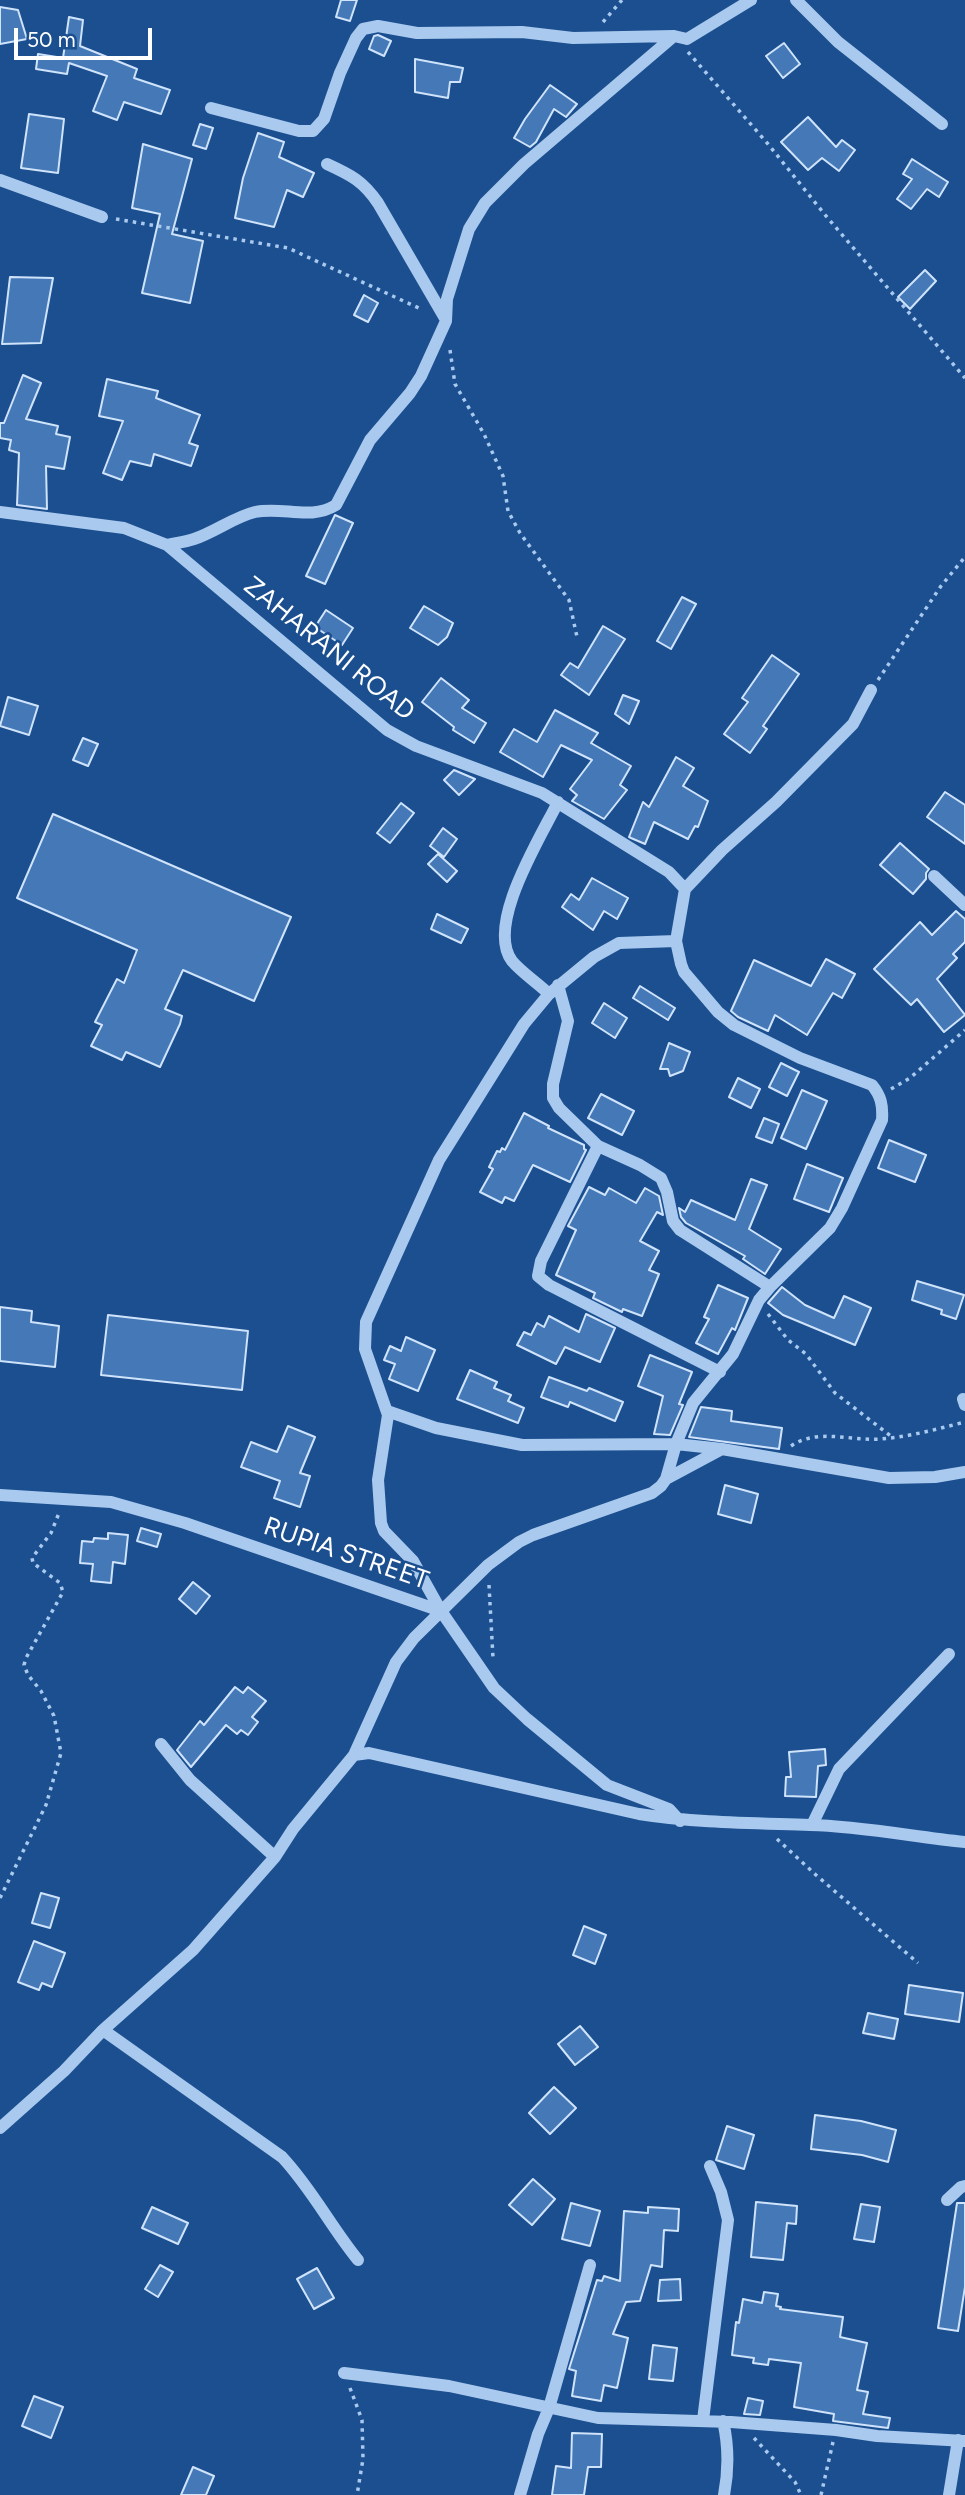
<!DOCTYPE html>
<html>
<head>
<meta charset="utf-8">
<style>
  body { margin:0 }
  #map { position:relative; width:965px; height:2495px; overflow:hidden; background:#1b4f8f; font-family:Figtree,sans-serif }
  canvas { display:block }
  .scale { position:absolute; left:14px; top:28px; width:138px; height:32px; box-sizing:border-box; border:4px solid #fff; border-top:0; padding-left:9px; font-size:21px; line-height:24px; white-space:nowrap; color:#fff; -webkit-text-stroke:5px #1b4f8f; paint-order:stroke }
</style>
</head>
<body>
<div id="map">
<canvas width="965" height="2495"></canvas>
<div class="scale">50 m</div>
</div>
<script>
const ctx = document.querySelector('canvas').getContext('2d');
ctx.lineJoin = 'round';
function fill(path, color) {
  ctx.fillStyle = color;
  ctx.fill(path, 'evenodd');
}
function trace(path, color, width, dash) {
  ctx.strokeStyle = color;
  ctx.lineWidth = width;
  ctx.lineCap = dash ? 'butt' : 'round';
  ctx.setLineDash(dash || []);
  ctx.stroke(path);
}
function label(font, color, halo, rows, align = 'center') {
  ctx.font = font + ' Figtree,sans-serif';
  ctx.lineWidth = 5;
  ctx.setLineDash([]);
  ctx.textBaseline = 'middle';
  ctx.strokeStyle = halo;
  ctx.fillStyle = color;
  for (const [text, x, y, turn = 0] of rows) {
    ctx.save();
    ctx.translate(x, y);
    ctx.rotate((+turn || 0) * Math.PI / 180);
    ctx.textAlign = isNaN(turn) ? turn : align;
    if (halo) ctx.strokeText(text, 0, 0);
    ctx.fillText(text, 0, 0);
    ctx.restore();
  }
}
const building = new Path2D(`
  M341 0H357L350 21 336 17Z
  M0 7 18 10 27 39 0 44Z
  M69 17 83 20 80 46 137 69 134 78 170 90 161 114 124 102 117 120 93 111 107 76 69 63 67 74 36 69 38 54 63 58Z
  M378 35 391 41 384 56 369 49 374 36Z
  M784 43 800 64 783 78 766 56Z
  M415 59 463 68 460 82H450L448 98 415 92Z
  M550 85 577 104 566 117 554 109 536 142 530 147 514 138 525 119Z
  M29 114 64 119 58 173 21 168Z
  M808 117 836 147 842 140 855 150 839 171 822 158 808 170 781 142Z
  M200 124 213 128 206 149 193 145Z
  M258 133 284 142 279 157 314 173 303 197 287 190 274 227 235 218 243 178Z
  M143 144 192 159 172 234 203 241 190 303 142 293 160 214 132 208Z
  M912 159 948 182 939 197 927 189 911 209 897 199 912 179 903 174Z
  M925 270 936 281 910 309 898 297Z
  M10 277 53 278 41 343 2 344Z
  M364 295 378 303 368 322 354 315Z
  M23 375 41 383 26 419 58 426 56 434 70 437 64 469 46 466 47 509 17 505 19 453 9 450 11 440 0 438V423H4Z
  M107 379 158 391 156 398 200 415 189 443 198 446 191 466 154 454 151 466 130 461 122 480 103 473 123 421 99 416Z
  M335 515 353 523 325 584 306 576Z
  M682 597 696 604 671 649 657 641Z
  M424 606 453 623 447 637 438 645 410 628Z
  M326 610 353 628 342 645 315 627Z
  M603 626 625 639 589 695 561 675 570 663 578 668Z
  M772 655 799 674 763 726 767 729 750 753 724 734 748 702 742 698Z
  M441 678 469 700 462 708 486 723 474 743 453 730 454 727 422 702Z
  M623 695 639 701 629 724 615 714Z
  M8 697 38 706 29 735 0 726Z
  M555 710 598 733 591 743 631 766 620 785 627 790 604 819 572 801 577 795 570 789 592 760 561 745 543 777 500 752 514 729 537 742Z
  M83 738 98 744 88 766 73 760Z
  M676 757 694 768 683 786 708 801 698 827 695 826 688 839 654 822 645 844 631 838 629 837 643 802 649 807Z
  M454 770 475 779 459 795 444 780Z
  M945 792 965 805V844L927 817Z
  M401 803 414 813 390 843 377 833Z
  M53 814 291 917 254 1001 183 970 165 1009 182 1016 180 1024 160 1067 126 1052 122 1060 91 1046 102 1025 95 1022 117 979 124 983 137 950 17 898Z
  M443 828 457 839 444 857 430 846Z
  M900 843 929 869 926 873V879L913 894 880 865Z
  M438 854 457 871 447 882 428 864Z
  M592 878 628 898 617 919 604 911 593 930 562 907 571 894 579 900Z
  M956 911 965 919V942L953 954 957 958 937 979 965 1015 944 1032 917 999 911 1005 874 969 920 922 932 935Z
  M437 914 468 929 461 943 431 929Z
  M826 959 855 974 842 998 833 993 807 1035 775 1015 768 1031 738 1017 731 1011 754 960 811 986Z
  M640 986 675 1008 668 1020 633 998Z
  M604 1003 627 1018 615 1038 592 1023Z
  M669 1043 690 1052 683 1071 670 1076 668 1069H660Z
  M781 1063 799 1072 787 1096 769 1087Z
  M738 1078 760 1089 751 1108 729 1097Z
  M802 1090 827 1101 806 1149 781 1138Z
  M601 1094 634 1111 622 1135 588 1118Z
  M524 1113 549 1126 548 1128 584 1145V1149L586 1150 570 1182 533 1165 514 1201 505 1197 502 1203 480 1192 493 1169 489 1167 497 1151 500 1152 502 1148 505 1150Z
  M764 1118 779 1124 772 1143 756 1137Z
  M889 1140 926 1155 915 1182 878 1168Z
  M807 1164 843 1178 829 1212 794 1199Z
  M751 1179 767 1185 749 1229 781 1249 765 1274 743 1259 745 1256 686 1223 681 1217 679 1208 685 1212 691 1200 735 1220Z
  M589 1187 605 1195 609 1188 636 1203 645 1188 659 1196 663 1215 657 1212 640 1241 659 1251 649 1270 659 1274 642 1316 623 1309 622 1312 593 1298 595 1293 556 1275 576 1230 568 1226Z
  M917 1281 964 1295 956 1319 941 1314 942 1310 912 1300Z
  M718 1285 748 1298 735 1330 732 1328 718 1354 696 1343 709 1319 704 1317Z
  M782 1287 805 1305 834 1318 844 1296 871 1308 855 1345 783 1315 768 1303Z
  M0 1307 32 1311 31 1322 59 1326 55 1367 0 1361Z
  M586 1314 615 1328 600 1362 565 1347 556 1364 517 1345 524 1332 531 1335 537 1323 544 1327 549 1316 579 1332Z
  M108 1315 248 1331 242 1390 101 1375Z
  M406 1337 435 1350 418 1391 389 1379 395 1364 384 1360 390 1346 401 1351Z
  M650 1355 692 1372 679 1404 683 1405 670 1435 654 1434 663 1396 638 1386Z
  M470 1370 497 1382 494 1388 511 1395 508 1401 524 1408 518 1423 457 1399Z
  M549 1377 587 1391 589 1388 623 1402 615 1421 570 1402 568 1407 541 1397Z
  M701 1407 732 1411 731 1421 782 1428 779 1449 689 1437Z
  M288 1426 315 1437 300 1473 310 1476 300 1507 274 1498 280 1481 241 1467 251 1442 277 1452Z
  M725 1485 758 1494 751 1523 718 1514Z
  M141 1528 161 1534 157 1547 137 1541Z
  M108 1533 128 1535 125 1564 113 1562 111 1583 91 1581 93 1564 80 1563 82 1541 93 1542 94 1538 108 1539Z
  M193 1582 210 1596 196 1614 179 1599Z
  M235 1687 243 1693 248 1687 266 1701 252 1717 258 1722 248 1735 241 1730 237 1734 226 1725 191 1767 177 1750 200 1721 204 1725Z
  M825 1749 826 1765 818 1766 816 1797 785 1796 786 1777H791L789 1752Z
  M41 1893 59 1898 50 1928 32 1923Z
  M584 1926 606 1935 595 1964 573 1955Z
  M34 1941 65 1953 52 1987 42 1983 39 1990 18 1982Z
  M909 1985 963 1993 959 2022 905 2014Z
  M868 2013 898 2019 894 2039 863 2033Z
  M580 2026 598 2047 575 2065 558 2044Z
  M554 2087 576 2108 550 2134 529 2113Z
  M815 2115 861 2121 896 2130 888 2162 862 2155 811 2149Z
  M727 2126 754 2135 744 2169 716 2160Z
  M533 2179 555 2199 532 2225 509 2205Z
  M756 2202 797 2206 796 2224 787 2223 783 2260 751 2257Z
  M571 2203 600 2211 590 2246 562 2239Z
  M957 2203H965V2287L958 2331 938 2328Z
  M861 2204 880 2207 874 2242 854 2239Z
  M152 2207 188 2223 178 2244 142 2228Z
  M648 2207 679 2209 678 2231 664 2230 662 2267 651 2265 640 2301 626 2302 613 2334 628 2338 617 2388 604 2385 601 2401 572 2396 576 2371 569 2369 597 2280 602 2281 604 2276 620 2281 624 2211 648 2213Z
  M160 2265 173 2272 158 2297 145 2289Z
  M317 2268 334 2298 314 2309 297 2279Z
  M680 2279 681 2300 658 2301 660 2280Z
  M764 2292 778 2294 776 2306 781 2307 780 2309 843 2317 840 2337 867 2343 857 2390 868 2392 863 2414 890 2418 888 2428 833 2421 834 2414 794 2407 801 2363 769 2359 768 2365 753 2363 754 2358 732 2355 736 2322 739 2323 743 2299 762 2303Z
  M653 2345 677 2348 673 2381 649 2379Z
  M34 2396 63 2407 51 2438 22 2426Z
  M748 2398 763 2401 760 2415 744 2414Z
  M572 2433 602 2434 601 2467H588L584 2495H552L556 2466 571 2468Z
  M193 2467 214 2476 206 2495H181Z`);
fill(building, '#4478b7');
trace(building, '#cfe3fa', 2);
trace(new Path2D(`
  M603 22 622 0
  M688 52 768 144 826 216 965 378
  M116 219 288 248 421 309
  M450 350 455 384 484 434 503 476 508 511 520 533 569 600 577 637
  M878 680 941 586 965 557
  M891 1089 910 1078 965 1030
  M768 1314 788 1340 806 1354 835 1393 892 1437
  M791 1446C817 1428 850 1441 880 1439 909 1437 937 1429 965 1422
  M489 1585 493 1658
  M777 1839 816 1875 918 1963
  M0 1898 46 1805 61 1753 54 1716 41 1691 28 1675 24 1665 26 1658 63 1592 60 1583 33 1563 32 1558 51 1533 59 1513
  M350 2388 362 2420 363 2459 357 2495
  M754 2438 795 2482 801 2495
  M821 2495 833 2442`), '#a9c9ee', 3.5, [3.5, 5]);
trace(new Path2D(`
  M796 0 838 42 942 124
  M211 108 299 131H313L324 119 340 73 356 38 363 29 378 26 417 33 522 32 573 38 674 36 687 39 751 0
  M327 164C351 175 363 181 378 203L446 320
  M0 180 102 217
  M0 512 124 528 167 545 387 730 416 746 542 793 669 872 685 889 676 941 681 964 684 972 718 1012 734 1025 800 1058 872 1085C881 1096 883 1105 882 1120L842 1208 830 1228 770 1287 759 1300 733 1354 693 1403 676 1444 666 1479 661 1486 652 1493 533 1535 519 1542 488 1565 414 1638 396 1662 354 1755
  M167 545C176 543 185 542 194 539 215 532 234 517 255 512 283 506 310 521 336 505L370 440 410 393 421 376 446 321 447 299 469 229 485 203 524 164 674 36
  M934 876 965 905
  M685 889 722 850 776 802 853 724 871 690
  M558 985 568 1021 553 1084V1098L559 1108 598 1146 640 1165 661 1178 667 1192 673 1221 680 1230 770 1287
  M549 994C538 983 522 973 512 961 485 925 541 837 558 802
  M598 1146 541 1261 538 1276 549 1285 720 1372
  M963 1399 965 1405
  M387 1411 436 1428 522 1445 676 1444 722 1449 889 1478 935 1477 965 1472
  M666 1479 722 1449
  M0 1495 111 1502 185 1523 441 1611 494 1688 527 1719 607 1785 669 1809 680 1821
  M441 1611 413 1561 384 1531 381 1523 378 1480 388 1415 365 1349 366 1322 439 1160 524 1024 549 994 594 957 619 943 676 941
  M161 1744 190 1780 275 1857
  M812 1825 839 1769 949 1654
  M103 2030 282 2157C312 2189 331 2227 358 2260
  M0 2128 64 2071 103 2030 193 1950 275 1857 293 1829 354 1755 369 1753 639 1814C696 1823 752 1823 810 1825 860 1826 915 1837 965 1842
  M947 2200 961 2187 965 2186
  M344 2373 449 2386 598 2418 731 2422 836 2430 877 2436 965 2441
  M703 2420 728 2220 721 2192 710 2166
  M723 2421C729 2447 729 2469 724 2495
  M520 2495 538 2434 549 2408 590 2265
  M949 2495 958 2440`), '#a9c9ee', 12);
label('26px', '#fff', '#1b4f8f', [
  ["ZAHARANI ROAD",329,649,39],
  ["RUPIA STREET",346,1554,19]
]);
</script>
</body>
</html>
